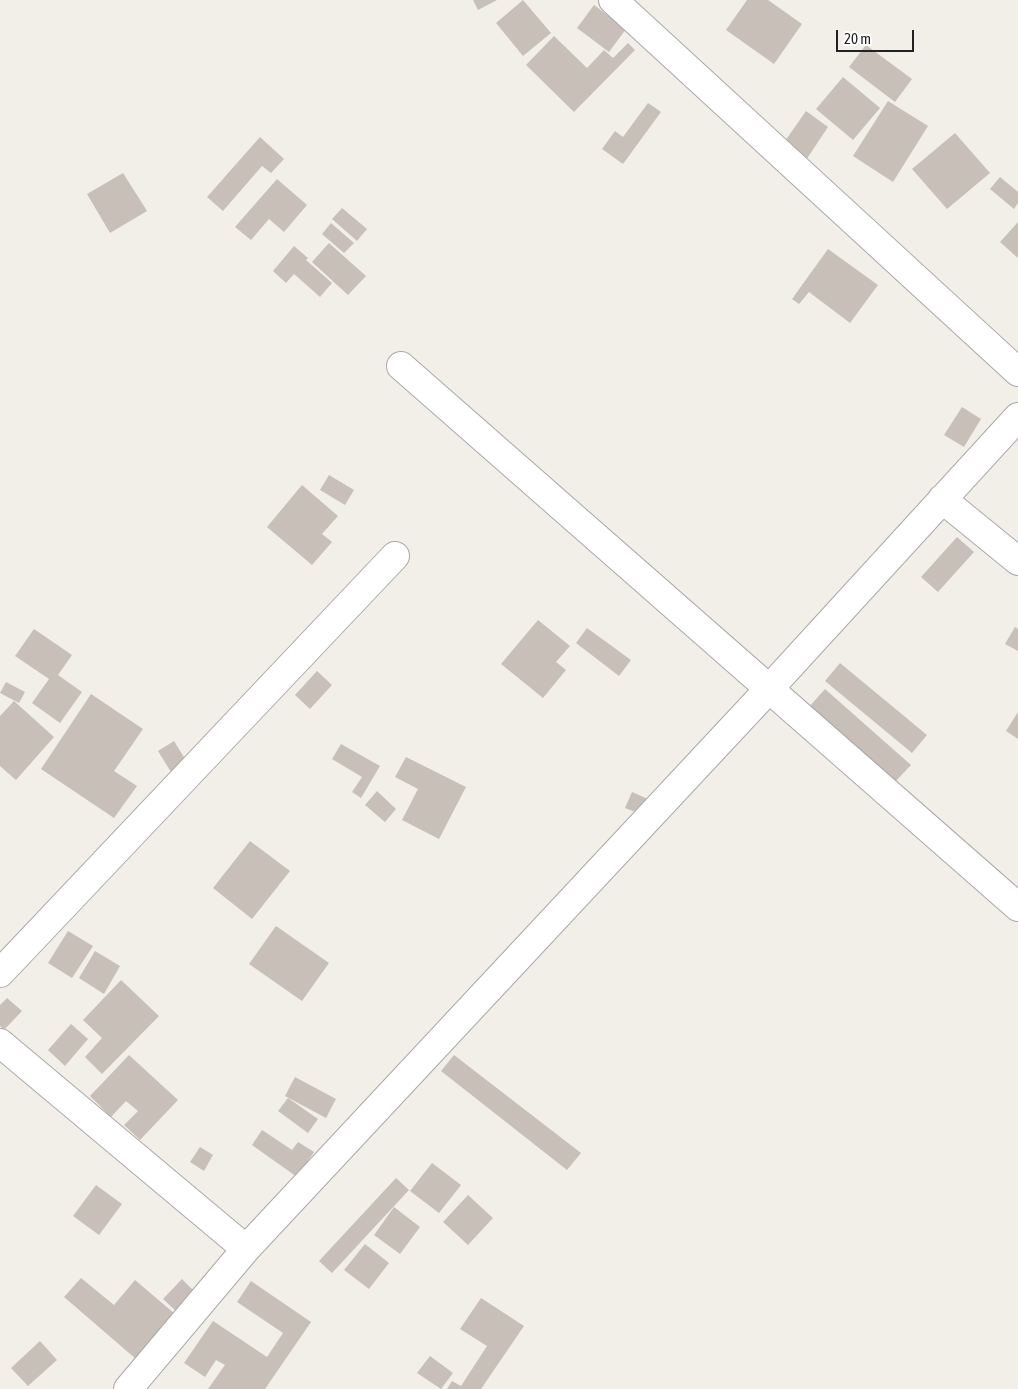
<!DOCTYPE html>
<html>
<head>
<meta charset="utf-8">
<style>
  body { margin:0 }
  #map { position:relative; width:1018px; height:1389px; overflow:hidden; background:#f2efe9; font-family:"Asap Condensed",sans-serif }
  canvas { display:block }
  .scale { position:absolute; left:836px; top:30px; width:78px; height:22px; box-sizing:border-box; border:2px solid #222; border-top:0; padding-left:6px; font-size:15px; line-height:18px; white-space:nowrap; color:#222; -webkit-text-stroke:4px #fff; paint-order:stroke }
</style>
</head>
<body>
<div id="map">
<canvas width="1018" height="1389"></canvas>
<div class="scale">20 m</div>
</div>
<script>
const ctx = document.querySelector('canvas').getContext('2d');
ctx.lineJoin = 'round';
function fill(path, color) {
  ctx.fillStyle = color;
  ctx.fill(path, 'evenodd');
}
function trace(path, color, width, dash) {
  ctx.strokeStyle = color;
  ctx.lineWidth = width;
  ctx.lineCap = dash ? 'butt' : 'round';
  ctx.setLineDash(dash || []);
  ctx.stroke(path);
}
fill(new Path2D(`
  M473 0H497L478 10Z
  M523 0 551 33 523 56 496 23Z
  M747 0H768L802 24 774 64 726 30Z
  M594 5 626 29 609 52 577 28Z
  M554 36 587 68 604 50 613 58 628 43 635 50 574 112 526 65Z
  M866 45 912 79 895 102 849 67Z
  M843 77 880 108 853 140 816 109Z
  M888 101 928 126 893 182 853 156Z
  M648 103 661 112 623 164 602 149 615 131 623 137Z
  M806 111 828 127 806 160 783 144Z
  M955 133 990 173 947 209 912 169Z
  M260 137 284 159 271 173 262 166 223 211 207 197Z
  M123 173 147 211 110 233 87 194Z
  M1000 177 1018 192V203L1014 209 990 189Z
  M277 179 307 205 284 232 269 219 251 240 235 227Z
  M342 208 367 229 357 241 332 219Z
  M1018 222V258L1000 242Z
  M331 223 354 243 344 253 322 234Z
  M329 243 366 276 348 295 312 262Z
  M294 246 308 258 306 260 332 283 320 297 294 274 286 283 273 271Z
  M828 249 878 285 850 323 809 292 799 304 792 299Z
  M962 407 981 419 964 447 944 435Z
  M329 475 354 490 345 505 320 490Z
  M302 485 338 516 322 534 332 542 312 565 267 527Z
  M957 537 974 552 938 592 921 577Z
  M538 620 570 646 556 662 566 670 543 698 501 664Z
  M1015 627 1018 629V651L1005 644Z
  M587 628 631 660 619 676 576 643Z
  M34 629 72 655 58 675 82 692 60 723 32 703 49 679 15 656Z
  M840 663 927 735 912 753 825 681Z
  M317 671 332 685 310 709 295 695Z
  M6 682 25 692 19 703 0 693Z
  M825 689 911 765 893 784 808 708Z
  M91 694 143 729 114 771 137 786 114 818 41 769Z
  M14 701 54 737 16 780 0 766V716Z
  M1018 712V739L1006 731Z
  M174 741 190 767 174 777 158 751Z
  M341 744 380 766 361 798 352 792 362 777 332 759Z
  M406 757 466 787 439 839 402 820 418 789 395 777Z
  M377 791 396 809 385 822 365 805Z
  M632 792 650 800 643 815 625 808Z
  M250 841 290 871 252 919 213 888Z
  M276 926 329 963 302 1001 249 964Z
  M68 931 93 946 72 978 48 963Z
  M95 951 120 966 104 994 79 978Z
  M121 980 159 1016 102 1074 85 1057 102 1038 83 1020Z
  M7 998 22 1011 4 1030 0 1026V1005Z
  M71 1024 88 1039 65 1066 48 1050Z
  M129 1055 178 1100 140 1140 124 1125 138 1111 126 1101 111 1117 90 1096Z
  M454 1055 581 1153 567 1170 441 1071Z
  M295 1077 336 1099 326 1118 285 1096Z
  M288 1098 318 1119 308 1133 278 1111Z
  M262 1130 292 1150 298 1142 314 1152 297 1177 252 1145Z
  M200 1147 213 1155 204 1171 190 1162Z
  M432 1163 461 1185 439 1213 410 1191Z
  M396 1178 409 1190 332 1273 319 1261Z
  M96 1185 122 1204 99 1235 73 1216Z
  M468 1195 493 1218 468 1245 443 1222Z
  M394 1207 420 1227 400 1254 374 1235Z
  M365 1244 389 1263 369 1289 344 1270Z
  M81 1278 114 1305 135 1280 175 1314 136 1359 64 1297Z
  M182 1279 197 1294 178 1313 163 1299Z
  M251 1281 311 1322 265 1389H208L225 1365 216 1360 205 1377 184 1363 213 1321 267 1357 283 1333 237 1302Z
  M481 1298 524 1326 481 1389H447L452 1381 461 1386 487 1346 460 1329Z
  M40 1341 57 1360 28 1386 11 1368Z
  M430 1356 453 1373 441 1389 417 1373Z`), '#c7bfb8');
const minor = new Path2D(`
  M613 0 1018 372
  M401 366 1018 907
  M942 499 1018 561
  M0 973 395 556
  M0 1043 246 1249
  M128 1389 246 1249 768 690 1018 417`);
trace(minor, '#a9a9a9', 30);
trace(minor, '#fff', 28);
</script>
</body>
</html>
